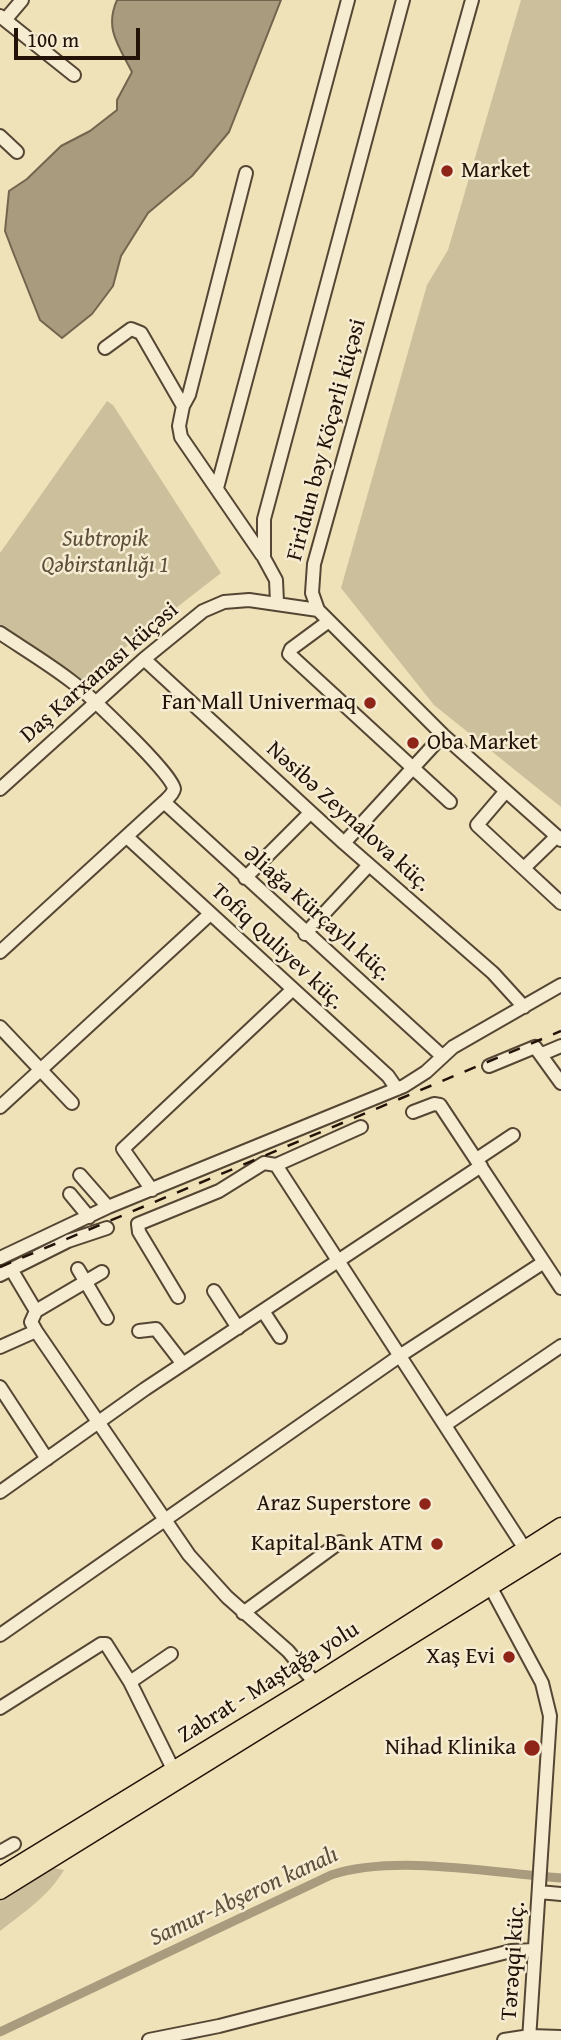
<!DOCTYPE html>
<html>
<head>
<meta charset="utf-8">
<style>
  body { margin:0 }
  #map { position:relative; width:561px; height:2040px; overflow:hidden; background:#efe2b9; font-family:"Gentium Book Plus",serif }
  canvas { display:block }
  .scale { position:absolute; left:14px; top:28px; width:126px; height:32px; box-sizing:border-box; border:4px solid #221208; border-top:0; padding-left:9px; font-size:21px; line-height:24px; white-space:nowrap; color:#221208; -webkit-text-stroke:5px #f5ecd2; paint-order:stroke }
</style>
</head>
<body>
<div id="map">
<canvas width="561" height="2040"></canvas>
<div class="scale">100 m</div>
</div>
<script>
const ctx = document.querySelector('canvas').getContext('2d');
ctx.lineJoin = 'round';
function fill(path, color) {
  ctx.fillStyle = color;
  ctx.fill(path, 'evenodd');
}
function trace(path, color, width, dash) {
  ctx.strokeStyle = color;
  ctx.lineWidth = width;
  ctx.lineCap = dash ? 'butt' : 'round';
  ctx.setLineDash(dash || []);
  ctx.stroke(path);
}
function label(font, color, halo, rows, align = 'center') {
  ctx.font = font + ' "Gentium Book Plus",serif';
  ctx.lineWidth = 5;
  ctx.setLineDash([]);
  ctx.textBaseline = 'middle';
  ctx.strokeStyle = halo;
  ctx.fillStyle = color;
  for (const [text, x, y, turn = 0] of rows) {
    ctx.save();
    ctx.translate(x, y);
    ctx.rotate((+turn || 0) * Math.PI / 180);
    ctx.textAlign = isNaN(turn) ? turn : align;
    if (halo) ctx.strokeText(text, 0, 0);
    ctx.fillText(text, 0, 0);
    ctx.restore();
  }
}
fill(new Path2D(`
  M521 0H561V807L434 705 341 588 427 285 448 250Z
  M107 401 113 405 221 573 82 681 0 625V553Z
  M54 1868 64 1870C49 1896 23 1913 0 1931V1902Z`), '#ccbf9b');
const water = new Path2D(`
  M117 0H281L229 132 192 176 148 213 121 256 113 286 92 314 62 338 40 320 13 252 5 231 9 191 27 179 61 146 90 131 117 110V100L132 72C119 46 104 29 117 0Z`);
fill(water, '#a99b7d');
trace(water, '#73644e', 2);
trace(new Path2D(`
  M0 2032 331 1875C395 1854 493 1873 561 1878`), '#a99b7d', 9);
const minor = new Path2D(`
  M472 0 314 564 312 593 318 610 443 735 561 840
  M0 16 74 75
  M5 20 22 0
  M0 136 17 152
  M105 348 131 329 141 333 183 406 179 426 181 437 262 555
  M183 406 189 395 246 173
  M217 488 348 0
  M277 602 276 580 264 558V519L403 0
  M329 621 291 649 289 654 450 802
  M0 633C24 649 49 664 71 681 87 693 175 776 174 789 173 794 168 798 164 802L0 952
  M144 659 344 843 493 973 524 1007
  M0 789 144 659 203 611 224 602 249 600 318 610
  M506 791 477 825 561 903
  M164 802 442 1056
  M127 837 388 1076 397 1089
  M344 843 443 735
  M524 868 557 836
  M245 878 310 813
  M305 934 369 865
  M0 1027 72 1103
  M542 1054 561 1046
  M489 1066 535 1047 561 1083
  M0 1107 210 914
  M413 1112 434 1104 440 1105 561 1288
  M477 1159 513 1135
  M276 1165 361 1127
  M80 1175 108 1207
  M152 1190 123 1149 292 990
  M70 1194 89 1217
  M0 1258 108 1207 404 1086 426 1072 453 1047 561 985
  M11 1269 36 1311 31 1322 36 1331 189 1555 227 1597 288 1651 315 1683
  M78 1269 107 1318
  M0 1275 68 1241 107 1228
  M214 1291 238 1328
  M178 1297 139 1232 138 1224 219 1191 264 1163 276 1165 525 1549
  M36 1311 102 1272
  M263 1311 280 1337
  M139 1331 156 1329 183 1364
  M0 1347 36 1331
  M0 1387 47 1459
  M445 1425 561 1346
  M0 1492 145 1389 481 1166
  M491 1588 542 1683 550 1716 529 2040
  M243 1613 340 1542
  M0 1635 401 1355 544 1262
  M130 1682 171 1654
  M0 1708 101 1644H106L130 1682 173 1769
  M0 1852 14 1844
  M539 1892 561 1894
  M149 2040 219 2026 511 1951 535 1950
  M504 2040 530 2036 561 2037`);
const major = new Path2D(`
  M0 1876 315 1683 561 1526
  M0 1891 561 1543`);
trace(minor, '#554634', 16);
trace(major, '#221208', 19);
trace(minor, '#f5ecd2', 12);
trace(major, '#efe2b9', 16);
trace(new Path2D(`
  M0 1267 561 1031`), '#221208', 2.5, [12, 12]);
for (const [x, y, r, color] of [
  [447,171,7,"#8f2418"],
  [370,703,7,"#8f2418"],
  [413,743,7,"#8f2418"],
  [425,1504,7,"#8f2418"],
  [437,1544,7,"#8f2418"],
  [509,1657,7,"#8f2418"],
  [532,1748,9,"#8f2418"]
]) {
  const dot = new Path2D();
  dot.arc(x, y, r, 0, 2 * Math.PI);
  ctx.fillStyle = color;
  ctx.fill(dot);
  trace(dot, '#f5ecd2', 2.5);
}
label('23px', '#221208', '#f5ecd2', [
  ["Market",461,171,"left"],
  ["Fan Mall Univermaq",356,703],
  ["Oba Market",427,743,"left"],
  ["Araz Superstore",411,1504],
  ["Kapital Bank ATM",423,1544],
  ["Xaş Evi",495,1657],
  ["Nihad Klinika",516,1748]
], 'right');
label('23px', '#221208', '#f5ecd2', [
  ["Firidun bəy Köçərli küçəsi",327,440,-75],
  ["Daş Karxanası küçəsi",100,673,-41],
  ["Nəsibə Zeynalova küç.",348,817,42],
  ["Əliağa Kürçaylı küç.",317,914,42],
  ["Tofiq Quliyev küç.",277,947,43],
  ["Zabrat - Maştağa yolu",269,1683,-32],
  ["Tərəqqi küç.",514,1961,-86]
]);
label('italic 23px', '#5e4f3b', '#f5ecd2', [
  ["Subtropik",105,540],
  ["Qəbirstanlığı 1",105,566]
]);
label('italic 24px', '#5f503d', '#f5ecd2', [
  ["Samur-Abşeron kanalı",244,1897,-25]
]);
</script>
</body>
</html>
